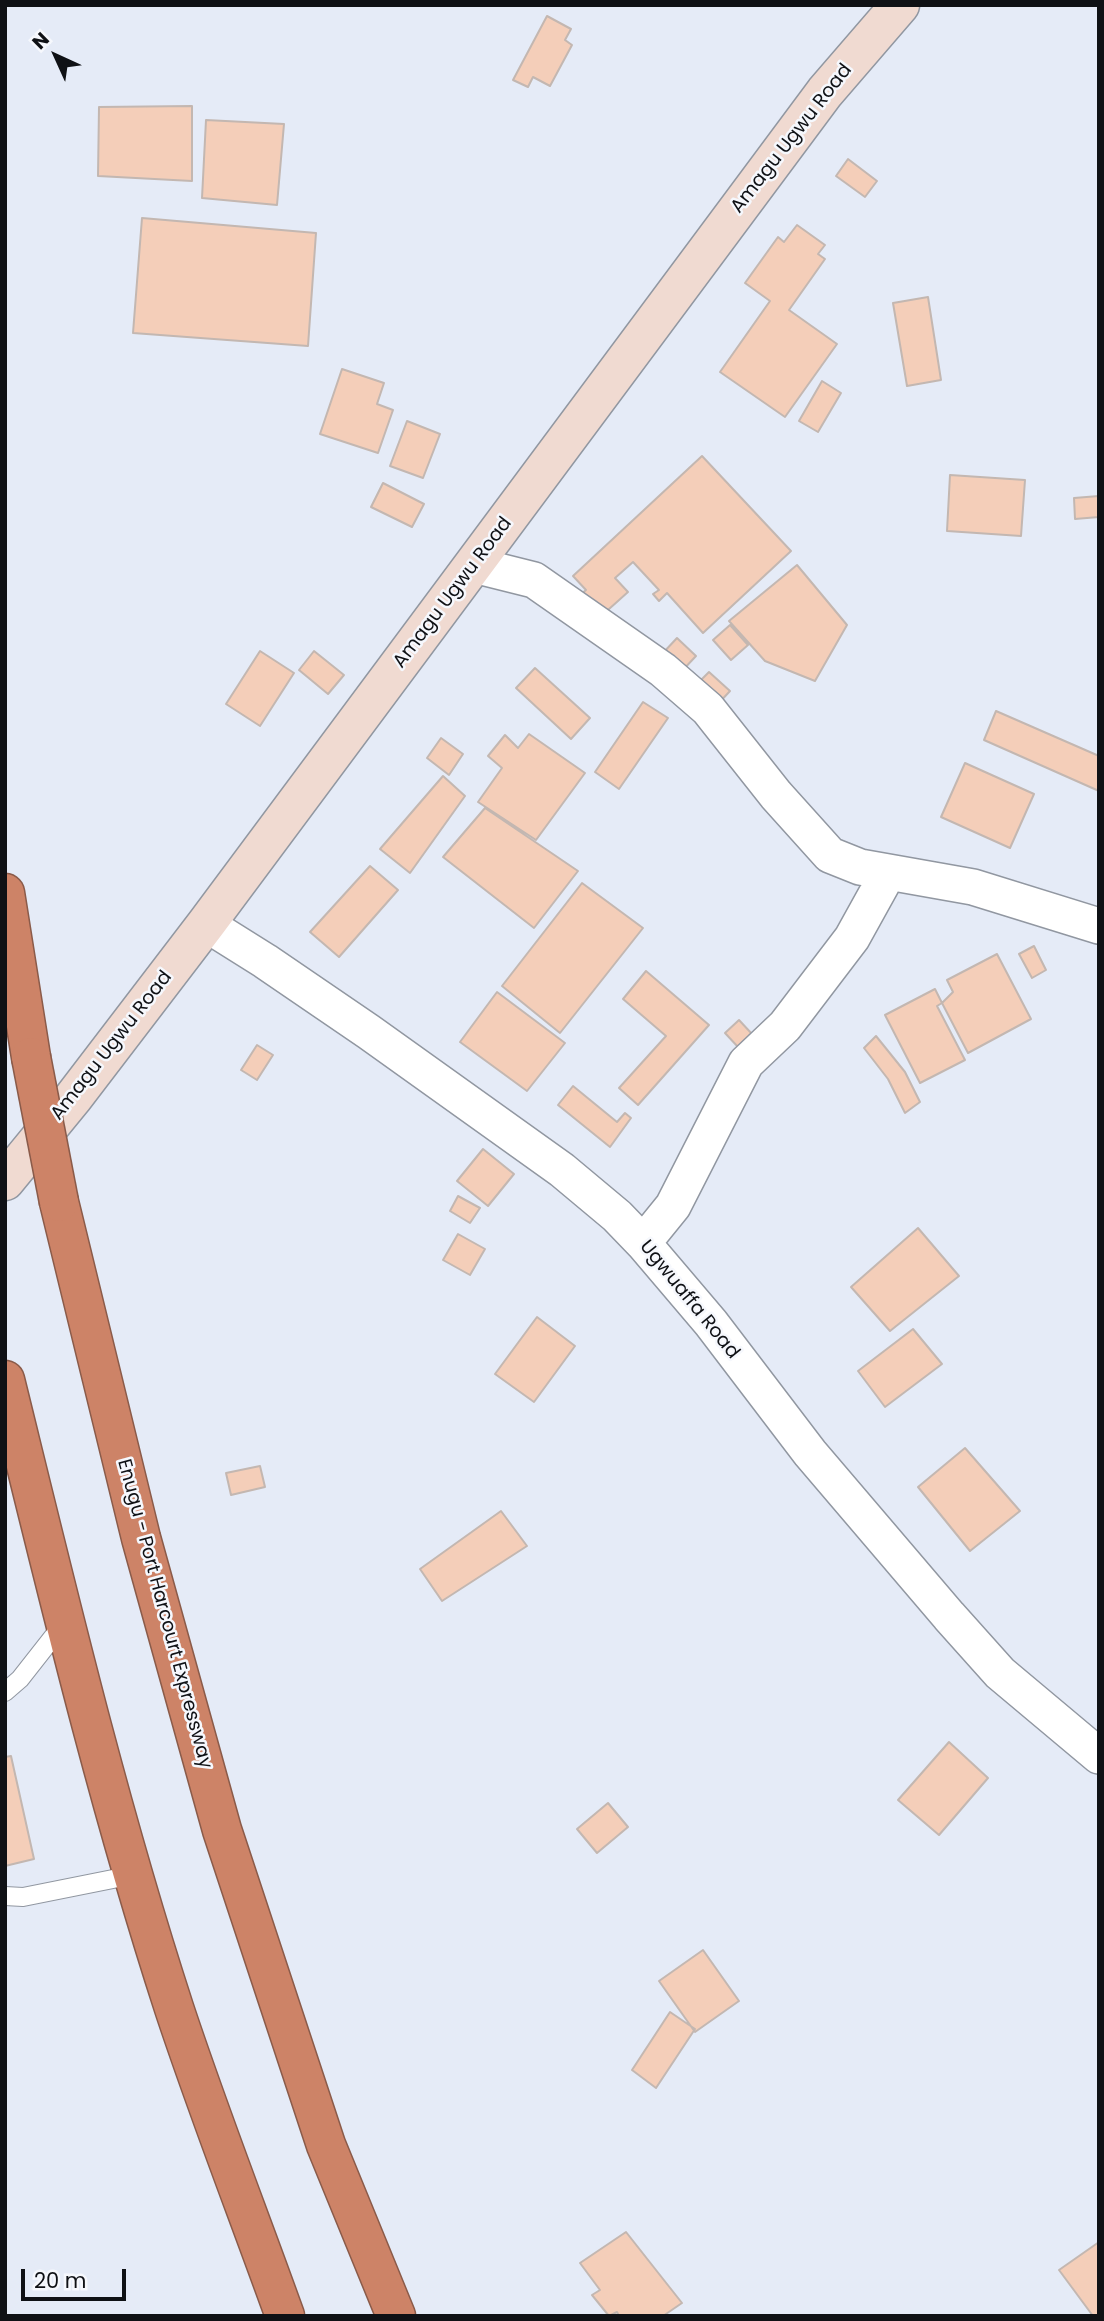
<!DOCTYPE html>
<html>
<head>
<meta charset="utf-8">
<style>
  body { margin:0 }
  #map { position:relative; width:1104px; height:2321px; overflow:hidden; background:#e5ebf7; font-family:Poppins,sans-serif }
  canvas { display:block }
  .frame { position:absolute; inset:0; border:7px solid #0f1115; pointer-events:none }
  .north { position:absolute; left:21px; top:21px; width:70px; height:70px; -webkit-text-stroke:5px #f6f8fd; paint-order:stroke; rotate:315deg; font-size:19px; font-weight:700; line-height:28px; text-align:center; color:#0f1115 }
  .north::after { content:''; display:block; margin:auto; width:24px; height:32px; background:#0f1115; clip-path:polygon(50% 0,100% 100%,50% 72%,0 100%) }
  .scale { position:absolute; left:21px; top:2269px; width:105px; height:32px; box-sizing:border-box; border:4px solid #0f1115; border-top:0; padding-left:9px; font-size:21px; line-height:24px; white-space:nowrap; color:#0f1115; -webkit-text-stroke:5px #f6f8fd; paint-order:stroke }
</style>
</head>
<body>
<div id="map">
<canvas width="1104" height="2321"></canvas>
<div class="frame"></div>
<div class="north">N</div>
<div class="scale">20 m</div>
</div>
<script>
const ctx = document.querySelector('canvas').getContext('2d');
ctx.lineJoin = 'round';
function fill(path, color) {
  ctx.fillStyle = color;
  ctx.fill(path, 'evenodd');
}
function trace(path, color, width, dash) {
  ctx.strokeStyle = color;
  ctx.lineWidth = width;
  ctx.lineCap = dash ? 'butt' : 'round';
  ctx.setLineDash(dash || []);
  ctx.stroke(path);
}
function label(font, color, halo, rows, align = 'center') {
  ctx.font = font + ' Poppins,sans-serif';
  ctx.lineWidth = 5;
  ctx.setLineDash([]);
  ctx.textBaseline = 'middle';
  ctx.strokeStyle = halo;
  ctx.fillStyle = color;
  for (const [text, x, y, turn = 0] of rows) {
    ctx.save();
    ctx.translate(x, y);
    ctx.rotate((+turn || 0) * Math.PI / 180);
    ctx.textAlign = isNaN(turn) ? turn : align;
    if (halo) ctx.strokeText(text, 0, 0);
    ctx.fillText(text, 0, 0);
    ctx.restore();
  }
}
const building = new Path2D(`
  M547 16 571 29 565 40 572 45 550 86 533 77 528 87 513 80Z
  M192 106V181L98 176 99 107Z
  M206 120 284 124 277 205 202 198Z
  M848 159 877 181 865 197 836 176Z
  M142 218 316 233 308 346 133 333Z
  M797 225 825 245 818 254 825 259 789 310 837 344 785 417 720 372 770 301 745 283 778 237 784 242Z
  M928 297 941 380 907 386 893 303Z
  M342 369 384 383 377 404 393 410 378 453 320 434Z
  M822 381 841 393 818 432 799 421Z
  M407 421 440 434 423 478 390 466Z
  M702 456 791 551 703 633 667 593 659 601 653 594 659 590 633 562 615 578 628 592 599 618 579 596 586 590 573 576Z
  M950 475 1025 480 1021 536 947 531Z
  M383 483 424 504 412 527 371 507Z
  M1099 496V517L1075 519 1074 498Z
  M797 565 847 625 815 681 765 661 729 621Z
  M730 625 748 645 731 660 713 640Z
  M677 638 696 656 681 672 662 654Z
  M260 651 294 673 260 726 226 704Z
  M314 651 344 675 328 694 299 670Z
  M535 668 590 718 571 739 516 688Z
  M709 672 730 691 717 705 696 685Z
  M643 702 668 718 619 789 595 772Z
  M996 711 1099 756V791L984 740Z
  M529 734 585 773 536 840 478 802 502 768 488 756 505 735 518 748Z
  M441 738 463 754 449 775 427 758Z
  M965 763 1034 794 1010 848 941 817Z
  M443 776 465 796 410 873 380 849Z
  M485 808 578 871 534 928 443 857Z
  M370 866 398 890 339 957 310 932Z
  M582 883 643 928 560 1033 502 986Z
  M1034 946 1046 970 1032 978 1019 954Z
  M997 954 1031 1019 968 1053 942 1003 953 992 947 980Z
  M646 971 709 1025 638 1105 619 1088 666 1036 623 999Z
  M935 989 942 1003 937 1006 965 1060 920 1083 885 1015Z
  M497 992 565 1043 527 1091 460 1042Z
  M739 1020 752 1034 738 1047 725 1033Z
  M876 1036 905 1072 920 1102 905 1113 888 1079 864 1048Z
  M257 1045 273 1055 257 1080 241 1070Z
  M573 1086 617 1122 625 1113 631 1118 610 1147 558 1105Z
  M483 1149 514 1174 488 1206 457 1181Z
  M458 1196 480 1208 470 1223 450 1211Z
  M918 1228 959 1276 890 1331 851 1287Z
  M458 1234 485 1249 470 1275 443 1260Z
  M537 1317 575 1346 534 1402 495 1374Z
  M913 1329 942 1364 885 1407 858 1371Z
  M965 1448 1020 1511 970 1551 918 1487Z
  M260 1466 265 1487 231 1495 226 1473Z
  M501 1511 527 1546 442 1601 420 1569Z
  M949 1742 988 1778 939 1835 898 1800Z
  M11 1756 34 1859 5 1866V1757Z
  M608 1803 628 1827 597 1853 577 1829Z
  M703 1950 739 2001 695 2032 659 1981Z
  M670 2012 695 2029 656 2088 632 2070Z
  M626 2232 682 2303 663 2316H619L617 2312 609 2316 592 2295 600 2290 580 2263Z
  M1099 2242V2316H1093L1059 2270Z`);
fill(building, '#f4ceb9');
trace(building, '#c3b7b1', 2);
const lane = new Path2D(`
  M5 1692 20 1679 64 1623
  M5 1896 23 1897 133 1875`);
const street = new Path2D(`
  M474 565 534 580 663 670 708 709 776 795 830 855 860 867 973 887 1099 926
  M206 924 265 961 369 1032 562 1170 617 1216 643 1243 711 1323 810 1453 949 1616 1000 1673 1099 1756
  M643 1243 673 1206 746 1063 785 1026 852 938 888 873`);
const secondary = new Path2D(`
  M5 1181 73 1098 206 924 825 92 900 5`);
const highway = new Path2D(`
  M5 893 31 1057
  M59 1202 141 1538 222 1830 326 2145 396 2316
  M5 1380C57 1591 107 1802 174 2008 208 2111 248 2213 285 2316`);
trace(lane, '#9197a1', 20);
trace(street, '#9197a1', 38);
trace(secondary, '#9197a1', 41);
trace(highway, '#8a5b4a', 41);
trace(lane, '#fff', 18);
trace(street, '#fff', 35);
trace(secondary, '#f0dad1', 38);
trace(highway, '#cd8367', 38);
const highwayBridge = new Path2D(`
  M31 1057 59 1202`);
trace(highwayBridge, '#8a5b4a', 41, []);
trace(highwayBridge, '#cd8367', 38);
label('19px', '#0f1115', '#f6f8fd', [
  ["Amagu Ugwu Road",792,139,-52],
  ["Amagu Ugwu Road",453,593,-53],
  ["Amagu Ugwu Road",112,1046,-52],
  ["Ugwuaffa Road",689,1300,51],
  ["Enugu - Port Harcourt Expressway",164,1614,75]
]);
</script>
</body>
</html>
